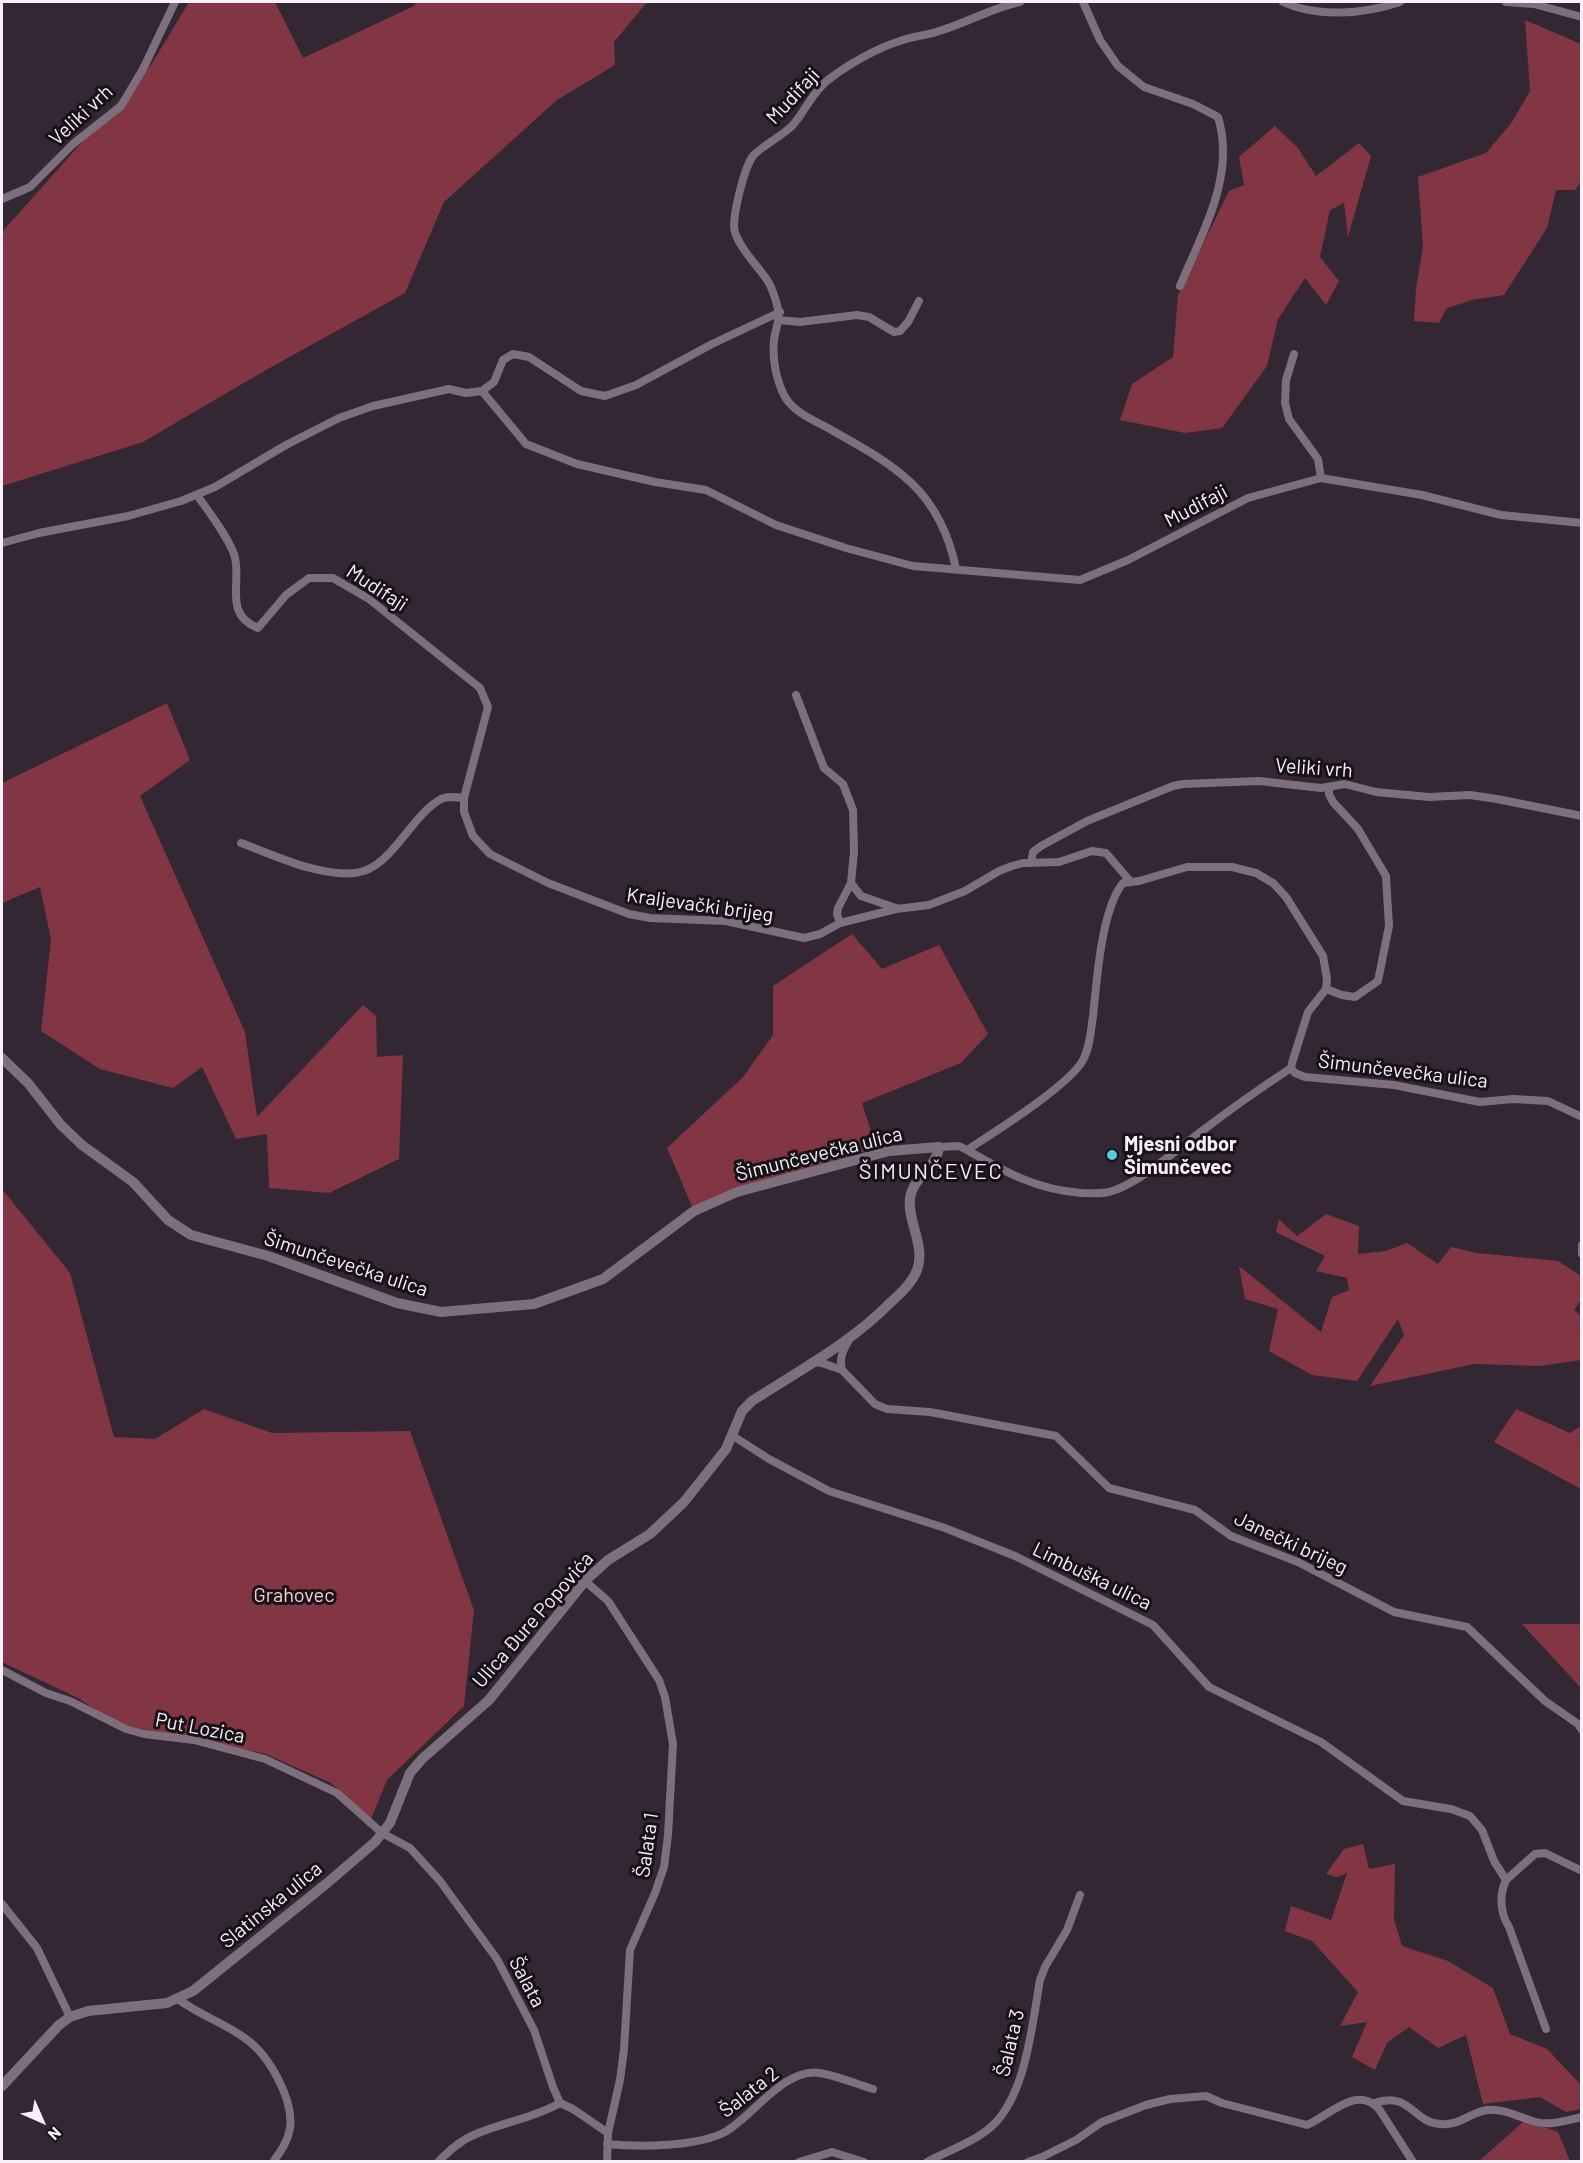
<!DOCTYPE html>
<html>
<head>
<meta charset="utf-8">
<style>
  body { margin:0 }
  #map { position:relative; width:1583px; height:2163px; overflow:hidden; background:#332733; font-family:Barlow,sans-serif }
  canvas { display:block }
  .frame { position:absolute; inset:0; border:3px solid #f7f0f8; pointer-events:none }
  .north { position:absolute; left:12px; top:2091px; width:60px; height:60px; -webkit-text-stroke:4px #171217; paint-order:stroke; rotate:135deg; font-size:16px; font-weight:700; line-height:24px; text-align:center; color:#f7f0f8 }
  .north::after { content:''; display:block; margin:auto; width:21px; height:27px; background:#f7f0f8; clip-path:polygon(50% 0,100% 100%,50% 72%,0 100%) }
</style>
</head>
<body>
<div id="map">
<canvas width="1583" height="2163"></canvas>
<div class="frame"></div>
<div class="north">N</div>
</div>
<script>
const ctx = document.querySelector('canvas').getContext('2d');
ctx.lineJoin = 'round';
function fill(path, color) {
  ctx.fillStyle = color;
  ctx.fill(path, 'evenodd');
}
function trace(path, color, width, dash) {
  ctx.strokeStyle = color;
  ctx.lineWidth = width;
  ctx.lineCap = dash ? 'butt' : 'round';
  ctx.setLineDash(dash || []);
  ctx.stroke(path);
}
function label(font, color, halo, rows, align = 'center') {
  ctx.font = font + ' Barlow,sans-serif';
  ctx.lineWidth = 6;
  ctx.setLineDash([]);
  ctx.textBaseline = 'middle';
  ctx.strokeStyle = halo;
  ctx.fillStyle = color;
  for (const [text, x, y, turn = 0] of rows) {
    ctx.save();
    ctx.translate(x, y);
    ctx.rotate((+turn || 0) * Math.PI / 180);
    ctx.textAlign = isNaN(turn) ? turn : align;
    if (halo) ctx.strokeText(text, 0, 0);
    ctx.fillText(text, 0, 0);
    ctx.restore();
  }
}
fill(new Path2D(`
  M189 2H275L303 58 414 6 416 2H647L614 42 615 65 557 100 444 202 405 293 266 370 143 442 2 486V232L151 65Z
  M1525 20 1581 44V182L1575 190H1556L1547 228 1504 295 1472 300 1447 308 1439 323 1414 321 1416 289 1423 247 1418 177 1486 153 1512 122 1530 91Z
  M1275 126 1298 148 1316 176 1359 143 1371 156 1348 237 1344 203 1330 210 1320 257 1339 281 1326 305 1305 278 1278 319 1267 366 1222 428 1185 433 1120 420 1132 384 1173 357 1178 295 1229 191 1244 185 1239 157Z
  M167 703 190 760 140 796 245 1032 257 1117 363 1005 376 1016 377 1057 403 1055 399 1159 329 1193 269 1188 267 1134 236 1139 202 1067 173 1088 100 1069 41 1031 51 939 40 887 2 903V783Z
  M852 934 882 969 939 945 988 1034 961 1063 862 1103 876 1147 694 1211 667 1148 743 1077 773 1035V986Z
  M2 1189 70 1273 114 1437 155 1439 204 1409 272 1433 410 1431 474 1610 464 1706 387 1780 371 1819 331 1783 266 1754 141 1729 112 1721 78 1698 2 1662Z
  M1326 1214 1359 1226 1358 1254 1386 1251 1407 1243 1438 1264 1451 1247 1477 1253 1558 1261 1581 1276V1300L1574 1310 1581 1316V1360L1539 1366 1474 1364 1370 1386 1404 1335 1398 1319 1357 1381 1312 1375 1269 1351 1278 1309 1245 1299 1239 1266 1321 1332 1332 1297 1349 1290 1347 1278 1316 1271 1325 1256 1276 1232 1279 1219 1297 1236Z
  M1516 1409 1570 1433 1581 1426V1489L1494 1442Z
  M1522 1624H1581V1688Z
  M1363 1844 1369 1869 1395 1864 1394 1919 1402 1946 1448 1961 1493 1988 1510 2034 1547 2049 1581 2085V2109L1566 2112 1540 2097 1483 2104 1466 2035 1438 2048 1409 2027 1387 2043 1375 2070 1352 2057 1367 2022 1340 2026 1358 1992 1312 1941 1285 1931 1291 1906 1331 1920 1347 1873 1337 1877 1326 1874 1344 1849Z
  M1525 2120 1558 2132 1570 2161 1478 2162Z`), '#823643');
trace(new Path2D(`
  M1083 2 1100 40 1118 66 1144 87 1193 104 1218 117C1236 176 1202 233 1180 286
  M1283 2C1317 18 1365 14 1400 2
  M1506 2 1534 4 1582 17
  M2 199 30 187 73 144 121 106 143 69 175 2
  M778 320 800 322 857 315 869 317 894 332 900 331 908 322 919 301
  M482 391 526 444 577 464 655 482 706 490 776 525 846 548 913 566 1080 580 1128 560 1248 498 1321 478 1318 459 1289 419 1285 403 1286 380 1294 354
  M1321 478 1422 495 1501 515 1582 523
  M197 495C210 514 225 532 234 554 243 580 222 614 258 628L286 595 309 578H333L369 599 480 688 488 707 464 798
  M2 543 39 533 128 516 181 501 215 487 286 445 339 418 373 406 449 389 466 393 482 391 494 382 503 360 513 354 529 357 581 391 605 396 636 385 712 344 780 312
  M956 569C940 489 894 465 828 428 813 420 794 412 785 397 776 380 772 358 774 340 775 330 781 318 778 309 776 300 773 291 769 283 760 268 734 243 734 226 734 211 744 168 753 156 758 149 783 135 792 126 805 112 812 92 828 80 847 65 877 48 900 41 912 36 926 36 939 31 967 23 991 8 1020 2
  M796 695 824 768 843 784 853 810 854 852 851 883 838 908 837 914 840 923
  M241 843C274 855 319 877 355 873 391 870 410 816 441 799 448 796 456 797 464 798V812L473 836 490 854 548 883 629 914 650 918 726 921 804 938 820 934 840 923 896 909 929 905 965 891 999 871 1012 866 1023 863 1059 862 1092 851 1106 853 1131 882
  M1031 863 1033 852 1041 846 1087 821 1173 786 1183 784 1259 781 1321 788 1345 784 1376 792 1429 797 1470 795 1497 799 1582 816
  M851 883 861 896 896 908
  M1326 989 1342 995 1355 997 1378 981 1389 926 1386 876 1358 829 1333 802 1329 794V787
  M939 1147 959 1146 967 1150C1005 1172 1037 1190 1082 1193 1091 1193 1100 1194 1109 1192 1140 1183 1172 1153 1198 1134 1228 1111 1259 1089 1291 1068
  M967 1150C993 1133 1070 1085 1083 1060 1090 1047 1091 1030 1093 1016 1097 980 1101 910 1123 883L1139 881 1187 867H1232L1256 873 1273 883 1286 897 1323 956 1327 979 1326 989 1308 1012 1292 1063 1291 1068 1295 1073 1305 1077 1394 1085 1480 1102 1513 1099 1548 1101 1582 1117
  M1582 1245V1254
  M849 1340C843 1350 839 1358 842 1370L875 1404 887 1409 930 1412 1056 1436 1109 1488 1195 1510 1231 1536 1298 1562 1394 1612 1467 1627 1545 1701 1578 1724 1582 1730
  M812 1362 822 1363 842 1370
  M733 1436 769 1459 829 1491 945 1528 1015 1556 1153 1625 1209 1687 1321 1742 1403 1801 1451 1809 1470 1816 1482 1830 1494 1861 1506 1880 1535 1854 1545 1853 1582 1871
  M585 1581 608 1601 659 1680 665 1697 673 1744 668 1835 664 1867 655 1893 630 1950 624 2049 620 2080 608 2133
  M2 1670 46 1693 70 1701 126 1729 144 1734 194 1740 265 1759 337 1793 382 1833 410 1848 440 1881 497 1959 534 2030 553 2087 560 2103 573 2109 608 2133 607 2162
  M1506 1880C1499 1895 1500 1913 1509 1927L1546 2029
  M2 1904 37 1948 70 2017
  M178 1999C199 2015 225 2023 246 2039 269 2055 294 2100 290 2128 288 2141 281 2151 273 2162
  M1374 2103C1411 2091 1412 2122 1440 2124 1460 2126 1471 2112 1487 2110 1504 2108 1521 2118 1536 2122 1550 2126 1568 2120 1582 2117
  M607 2144C638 2147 697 2147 725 2132 753 2116 785 2067 820 2073 838 2076 856 2084 873 2089
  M438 2162C450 2150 461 2140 476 2134 504 2122 534 2118 560 2103
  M799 2162 832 2152 864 2162
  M927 2162C949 2150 973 2143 992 2126 1026 2095 1032 2025 1040 1980L1045 1967 1067 1930 1080 1895
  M1028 2162 1042 2157 1076 2140 1102 2122 1146 2105 1170 2099 1206 2096 1222 2103 1307 2125C1329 2116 1357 2084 1379 2109L1413 2162`), '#7d6f7d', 8);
trace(new Path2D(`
  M2 1058 28 1083 61 1125 82 1145 133 1182 168 1220 191 1235 268 1256 397 1303 441 1312 534 1304 603 1279 694 1211 737 1192 889 1151 939 1147C937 1167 913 1177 910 1198 907 1222 926 1246 917 1270 912 1283 901 1293 891 1302 851 1343 800 1370 752 1401L742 1411 726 1449 684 1502 650 1534 608 1560 585 1581 489 1700 422 1759 410 1773 390 1823 375 1842 326 1884 193 1991 167 2003 88 2011 70 2017 59 2025 2 2086`), '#7d6f7d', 10);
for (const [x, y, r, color] of [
  [1112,1155,6,"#52cbda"]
]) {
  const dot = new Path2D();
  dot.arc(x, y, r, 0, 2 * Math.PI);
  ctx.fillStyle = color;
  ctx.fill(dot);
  trace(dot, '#171217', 2);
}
label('20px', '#f7f0f8', '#171217', [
  ["Mudifaji",793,96,-47],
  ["Veliki vrh",81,115,-43],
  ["Mudifaji",1196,506,-28],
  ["Mudifaji",377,588,33],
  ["Veliki vrh",1314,768,4],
  ["Kraljevački brijeg",700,905,8],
  ["Šimunčevečka ulica",1403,1071,7],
  ["Šimunčevečka ulica",819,1154,-14],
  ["Šimunčevečka ulica",346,1264,18],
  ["Janečki brijeg",1291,1543,25],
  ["Limbuška ulica",1092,1576,26],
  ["Ulica Đure Popovića",533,1620,-49],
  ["Put Lozica",200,1728,11],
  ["Šalata 1",647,1845,-82],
  ["Slatinska ulica",271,1905,-39],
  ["Šalata",527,1982,62],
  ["Šalata 3",1010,2043,-77],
  ["Šalata 2",749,2092,-38]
]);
label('bold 20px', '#f7f0f8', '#171217', [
  ["Mjesni odbor",1124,1144],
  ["Šimunčevec",1124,1167]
], 'left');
label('20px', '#fbccd0', '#171217', [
  ["Grahovec",294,1595]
]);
ctx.letterSpacing = '1.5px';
label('22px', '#f7f0f8', '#171217', [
  ["ŠIMUNČEVEC",931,1172]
]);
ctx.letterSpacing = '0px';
</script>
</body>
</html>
